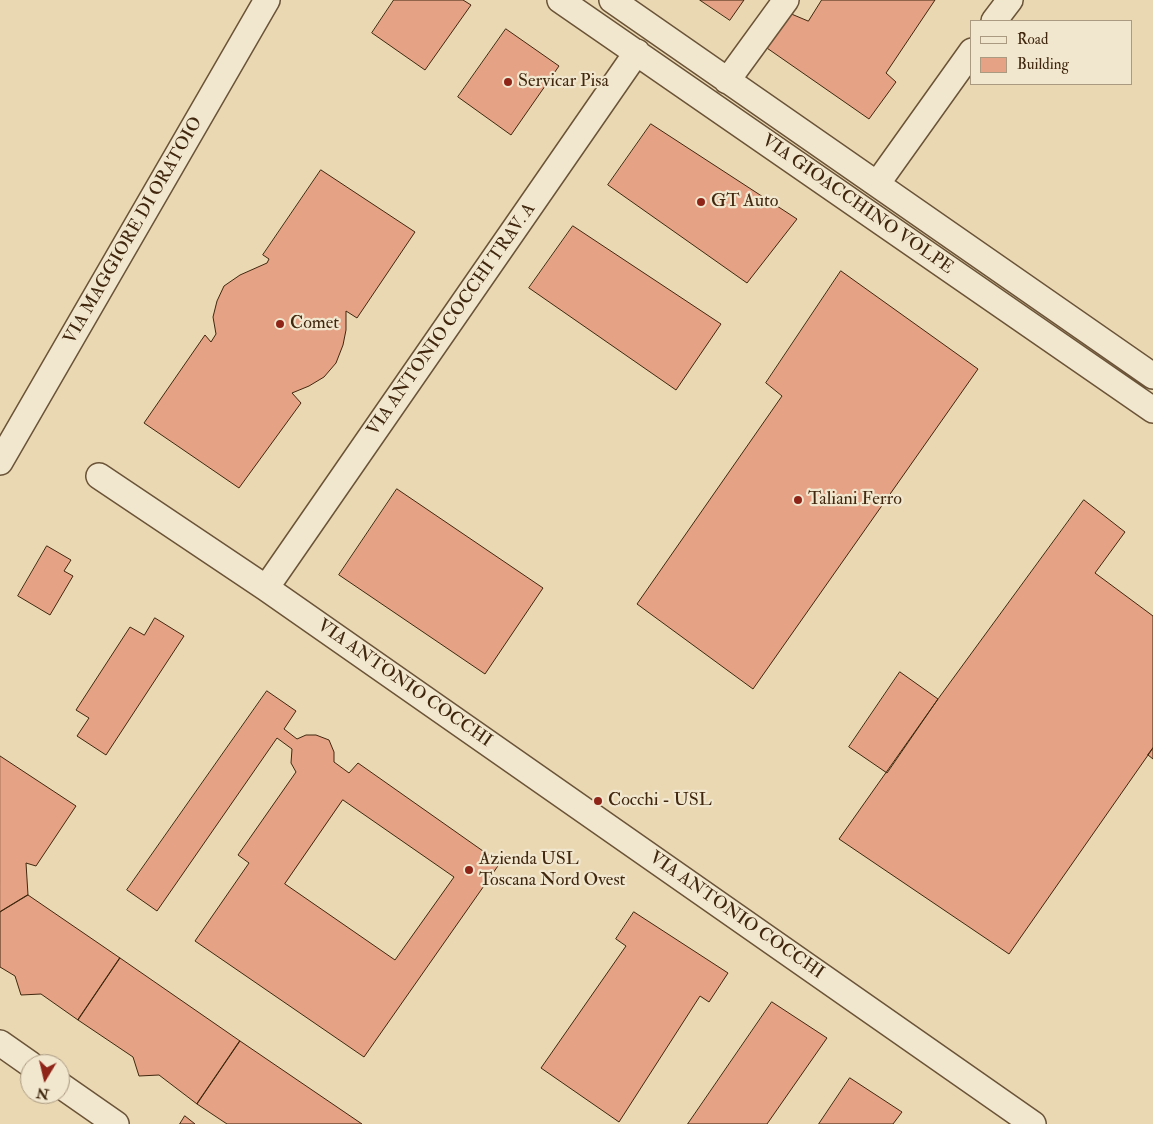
<!DOCTYPE html>
<html>
<head>
<meta charset="utf-8">
<style>
  body { margin:0 }
  #map { position:relative; width:1153px; height:1124px; overflow:hidden; background:#ead8b3; font-family:"IM FELL Double Pica",serif }
  canvas { display:block }
  .legend { position:absolute; left:970px; top:20px; width:162px; height:65px; box-sizing:border-box; background:#f1e6ce; border:1px solid #aa9a81; margin:0; padding:6px 9px; list-style:none; font-size:15px; color:#40270e }
  .legend li { display:flex; align-items:center; gap:10px; height:25px }
  .legend b { width:25px; border:1px solid #aa9a81 }
  .north { position:absolute; left:20px; top:1054px; width:50px; height:50px; box-sizing:border-box; background:#f1e6ce; border:1px solid #aa9a81; border-radius:50%; rotate:189deg; font-size:14px; font-weight:700; line-height:20px; text-align:center; color:#40270e }
  .north::after { content:''; display:block; margin:auto; width:18px; height:22px; background:#8f2418; clip-path:polygon(50% 0,100% 100%,50% 72%,0 100%) }
</style>
</head>
<body>
<div id="map">
<canvas width="1153" height="1124"></canvas>
<ul class="legend">
<li><b style="height:6px;background:#f1e6ce"></b>Road</li>
<li><b style="height:14px;background:#e5a285"></b>Building</li>
</ul>
<div class="north">N</div>
</div>
<script>
const ctx = document.querySelector('canvas').getContext('2d');
ctx.lineJoin = 'round';
function fill(path, color) {
  ctx.fillStyle = color;
  ctx.fill(path, 'evenodd');
}
function trace(path, color, width, dash) {
  ctx.strokeStyle = color;
  ctx.lineWidth = width;
  ctx.lineCap = dash ? 'butt' : 'round';
  ctx.setLineDash(dash || []);
  ctx.stroke(path);
}
function label(font, color, halo, rows, align = 'center') {
  ctx.font = font + ' "IM FELL Double Pica",serif';
  ctx.lineWidth = 4.5;
  ctx.setLineDash([]);
  ctx.textBaseline = 'middle';
  ctx.strokeStyle = halo;
  ctx.fillStyle = color;
  for (const [text, x, y, turn = 0] of rows) {
    ctx.save();
    ctx.translate(x, y);
    ctx.rotate((+turn || 0) * Math.PI / 180);
    ctx.textAlign = isNaN(turn) ? turn : align;
    if (halo) ctx.strokeText(text, 0, 0);
    ctx.fillText(text, 0, 0);
    ctx.restore();
  }
}
const building = new Path2D(`
  M394 0H463L471 5 425 70 372 33Z
  M700 0H744L730 20Z
  M822 0H935L886 73 896 82 869 119 764 46 789 13 808 21Z
  M506 29 559 66 511 135 458 97Z
  M651 124 797 219 747 283 608 185Z
  M321 170 415 232 357 318 346 311V330L343 345 336 363 324 377 309 386 292 393 301 403 239 488 144 423 205 335 211 342 216 334 213 317 217 301 224 286 240 275 267 263 269 259 263 255Z
  M573 226 721 324 676 390 529 288Z
  M841 271 978 369 753 689 637 604 782 396 766 383Z
  M397 489 543 588 485 674 339 575Z
  M1084 500 1125 532 1095 573 1153 616V748L1009 954 839 839 938 699Z
  M47 546 71 560 64 571 73 576 50 615 18 596Z
  M155 618 184 636 106 755 77 736 89 718 76 710 130 627 144 635Z
  M900 672 938 699 887 773 849 747Z
  M267 691 296 711 284 729 297 739 306 735H316L329 740 334 752V762L349 773 358 763 500 863 364 1057 195 941 249 863 238 855 296 772 291 763 292 749 277 738 157 911 127 890ZM343 800 454 877 395 960 285 884Z
  M1153 748V759L1148 755Z
  M0 756 76 806 36 866 26 863 28 895 0 912Z
  M28 895 120 958 78 1020 41 994 21 995 15 976 0 967V912Z
  M634 912 728 973 709 1002 700 996 619 1122 541 1068 626 946 616 939Z
  M120 958 240 1041 197 1104 159 1075 139 1076 133 1057 78 1020Z
  M772 1002 827 1038 767 1124H688Z
  M240 1041 362 1124H227L197 1104Z
  M850 1078 902 1112 893 1124H819Z
  M185 1116 195 1124H180Z`);
fill(building, '#e5a285');
trace(building, '#40270e', 1);
const minor = new Path2D(`
  M560 0 1153 410
  M612 0 1153 376
  M994 21 1010 0
  M727 81 786 0
  M877 184 972 51
  M0 462 267 0
  M99 476 266 588 1033 1124
  M266 588 637 52
  M0 1043 30 1064
  M60 1085 116 1124`);
trace(minor, '#6a5337', 28);
trace(minor, '#f1e6ce', 25);
for (const [x, y, r, color] of [
  [508,82,5,"#8f2418"],
  [701,202,5,"#8f2418"],
  [280,324,5,"#8f2418"],
  [798,500,5,"#8f2418"],
  [598,801,5,"#8f2418"],
  [469,870,5,"#8f2418"]
]) {
  const dot = new Path2D();
  dot.arc(x, y, r, 0, 2 * Math.PI);
  ctx.fillStyle = color;
  ctx.fill(dot);
  trace(dot, '#f1e6ce', 2);
}
label('18px', '#40270e', '#f1e6ce', [
  ["Servicar Pisa",518,82],
  ["GT Auto",711,202],
  ["Comet",290,324],
  ["Taliani Ferro",808,500],
  ["Cocchi - USL",608,801],
  ["Azienda USL",479,860],
  ["Toscana Nord Ovest",479,881]
], 'left');
label('18px', '#40270e', '#f1e6ce', [
  ["VIA GIOACCHINO VOLPE",857,205,35],
  ["VIA MAGGIORE DI ORATOIO",134,231,-60],
  ["VIA ANTONIO COCCHI TRAV. A",452,320,-55],
  ["VIA ANTONIO COCCHI",404,684,35],
  ["VIA ANTONIO COCCHI",736,916,35]
]);
</script>
</body>
</html>
